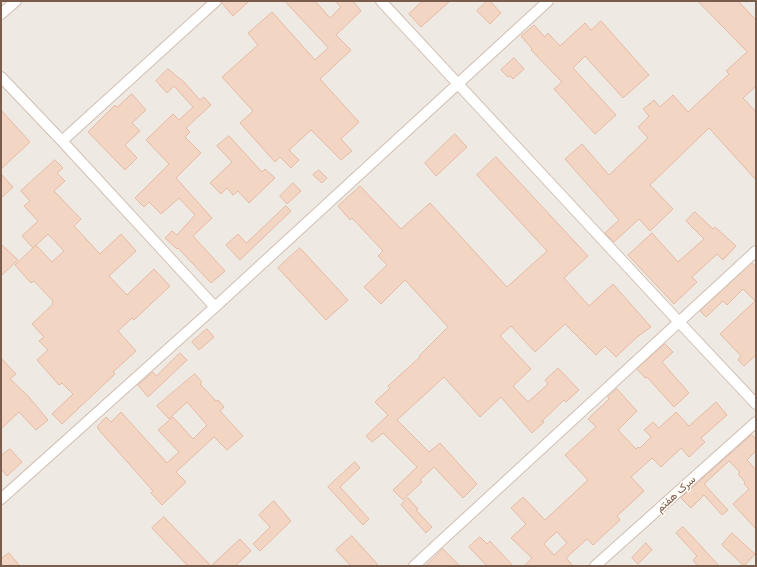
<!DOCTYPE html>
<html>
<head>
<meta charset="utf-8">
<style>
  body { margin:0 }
  #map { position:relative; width:757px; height:567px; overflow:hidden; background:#fdf6ec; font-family:Inter,sans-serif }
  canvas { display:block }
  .frame { position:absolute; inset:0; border:2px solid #7a5c4d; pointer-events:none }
</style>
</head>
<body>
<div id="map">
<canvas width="757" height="567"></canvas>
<div class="frame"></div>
</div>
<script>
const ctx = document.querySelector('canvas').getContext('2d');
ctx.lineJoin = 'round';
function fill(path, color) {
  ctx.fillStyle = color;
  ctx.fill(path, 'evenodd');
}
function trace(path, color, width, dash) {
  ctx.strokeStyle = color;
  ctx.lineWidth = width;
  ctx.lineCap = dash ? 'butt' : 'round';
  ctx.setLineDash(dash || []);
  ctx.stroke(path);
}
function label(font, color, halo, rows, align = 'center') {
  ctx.font = font + ' Inter,Vazirmatn,sans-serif';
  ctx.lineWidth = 3;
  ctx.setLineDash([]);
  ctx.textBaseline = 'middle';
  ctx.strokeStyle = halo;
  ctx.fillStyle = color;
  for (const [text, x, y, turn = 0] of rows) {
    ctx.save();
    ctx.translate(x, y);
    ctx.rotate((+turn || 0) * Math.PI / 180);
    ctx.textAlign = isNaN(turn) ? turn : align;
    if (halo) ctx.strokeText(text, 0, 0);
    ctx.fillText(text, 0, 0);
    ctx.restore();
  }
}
fill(new Path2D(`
  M1 1H756V566H1Z`), '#efe9e4');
const building = new Path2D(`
  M222 1H249L233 16 222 3Z
  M285 1H315L330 18 341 7 335 1H353L361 11 336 35 351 50 320 79 359 122 341 139 352 151 341 160 311 130 289 150 299 160 291 168 280 157 275 162 240 123 253 111 222 77 258 45 248 33 272 12 315 60 328 48Z
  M423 1H450L421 27 409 14Z
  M487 1H490L501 13 490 24 477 11Z
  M698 1H738L756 20V86L743 98 756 112V180L709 128 650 185 673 209 650 231 639 219 614 242 605 233 619 220 565 159 582 144 609 175 648 138 638 127 649 116 643 109 654 100 660 107 673 95 688 112 729 74 726 71 747 52Z
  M601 21 649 75 623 98 585 56 573 68 616 115 595 134 554 89 562 82 531 50 532 49 521 36 534 25 545 37 548 33 560 46 585 23 591 30Z
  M514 58 524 69 513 79 510 76 508 77 501 70Z
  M168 69 184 82 200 100 204 97 211 105 186 128 190 132 185 137 201 153 176 178 212 218 193 236 225 271 211 283 178 248 177 249 165 238 172 231 177 235 195 215 179 198 161 214 149 202 144 207 135 198 169 164 146 140 173 114 179 120 193 107 174 86 167 93 156 81Z
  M132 94 146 110 132 123 140 131 125 145 137 158 125 170 88 132 115 105 117 107Z
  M1 110 30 142 1 169Z
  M455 134 467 147 436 176 425 163Z
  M229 136 262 172 265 169 275 178 249 203 238 191 233 195 227 188 221 194 210 183 232 162 217 146Z
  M496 157 588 256 564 278 589 306 613 284 651 327 637 337 616 357 605 346 596 355 565 324 535 352 511 326 500 336 531 369 513 386 528 402 548 384 545 380 558 368 579 390 566 402 564 400 542 421 544 422 532 433 501 397 480 417 444 377 397 420 429 452 440 443 477 484 463 498 434 467 420 480 422 482 403 500 393 490 417 467 383 433 372 442 366 436 388 415 375 402 390 388 388 386 420 357 419 356 448 327 405 280 381 304 364 287 387 265 378 256 383 251 352 218 350 220 338 206 360 186 401 229 430 203 507 287 547 251 477 175Z
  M55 160 63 168 57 173 65 181 54 191 81 219 74 226 100 254 121 234 136 251 109 276 127 295 154 269 170 286 134 320 132 318 118 331 136 351 113 372 115 374 62 424 52 414 73 394 62 383 59 385 37 360 48 350 39 341 44 337 32 324 53 304 52 302 53 301 34 281 31 283 15 265 36 245 52 262 64 251 48 234 33 248 22 236 38 221 24 206 30 201 21 191Z
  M319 170 327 178 322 183 313 175Z
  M1 174 13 187 1 198Z
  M293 183 301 191 287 204 280 196Z
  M286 206 291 211 240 260 226 245 238 234 246 243Z
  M695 212 713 229 715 227 736 246 723 260 717 254 692 277 697 282 674 304 628 255 652 233 678 262 704 239 686 221Z
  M1 244 18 260 1 276Z
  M300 248 348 300 326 320 278 268Z
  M752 263 756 267V355L744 366 738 360 741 356 720 334 755 301 743 289 727 305 723 301 706 317 700 311Z
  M207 329 214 337 199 350 192 342Z
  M665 344 673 352 662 362 689 393 674 407 647 377 645 378 637 369Z
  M180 353 187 360 148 397 138 385 153 372 156 376Z
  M1 358 16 374 10 379 28 396 48 420 36 430 19 412 1 429Z
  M195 374 202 382 200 384 216 401 218 400 224 407 220 411 243 436 227 450 214 437 176 472 186 482 162 505 151 493 153 491 98 429V428L97 427 106 417 111 422 121 412 167 463 179 452 158 430 173 417 193 439 207 425 187 402 169 419 157 406Z
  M617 389 637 411 618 430 636 449 638 447 640 448 651 437 644 430 653 422 659 428 676 412 689 426 716 402 727 415 701 438 705 442 689 457 681 448 661 467 652 458 631 477 644 491 617 516 620 520 593 545 587 539 566 558 573 566H524L532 558 511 538 526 524 511 508 523 497 545 520 588 480 565 455 596 427 588 419 609 399 608 397ZM557 532 567 543 554 555 544 544Z
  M752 435 756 439V451L747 460 756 470V529L733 504 749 489 744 484 745 482 738 474 740 472 729 461 704 484 728 510 722 515 704 495 691 508 681 498Z
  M10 449 22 462 7 476 1 469V456Z
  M355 462 360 468 340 487 369 519 363 525 328 487Z
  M408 498 418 509 416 510 432 527 426 533 401 505Z
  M274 501 291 521 260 551 253 544 270 527 259 515Z
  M164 517 211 566 240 539 251 551 235 566H188L152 528Z
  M683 527 701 546 719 566H698L693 560 697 556 676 533Z
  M732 533 755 554 744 566 722 545Z
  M352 536 379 566H351L336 550Z
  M480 537 487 544 490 541 513 566H487L469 547Z
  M646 543 652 550 638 564 632 558Z
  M443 549 460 566H426Z
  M9 553 20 566H1V559Z`);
fill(building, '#f3d5c3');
trace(building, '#e6bba3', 1);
const minor = new Path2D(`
  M381 1 679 322 756 404
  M1 14 16 1
  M1 77 62 141 215 307
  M62 141 216 1
  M1 499 215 307 548 1
  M414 566 756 251
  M595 566 756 422`);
trace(minor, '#d1beb0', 12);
trace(minor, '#fff', 10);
label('11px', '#7a5c4d', '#fffaf3', [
  ["سرک هفتم",676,494,-42]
]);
</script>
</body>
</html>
